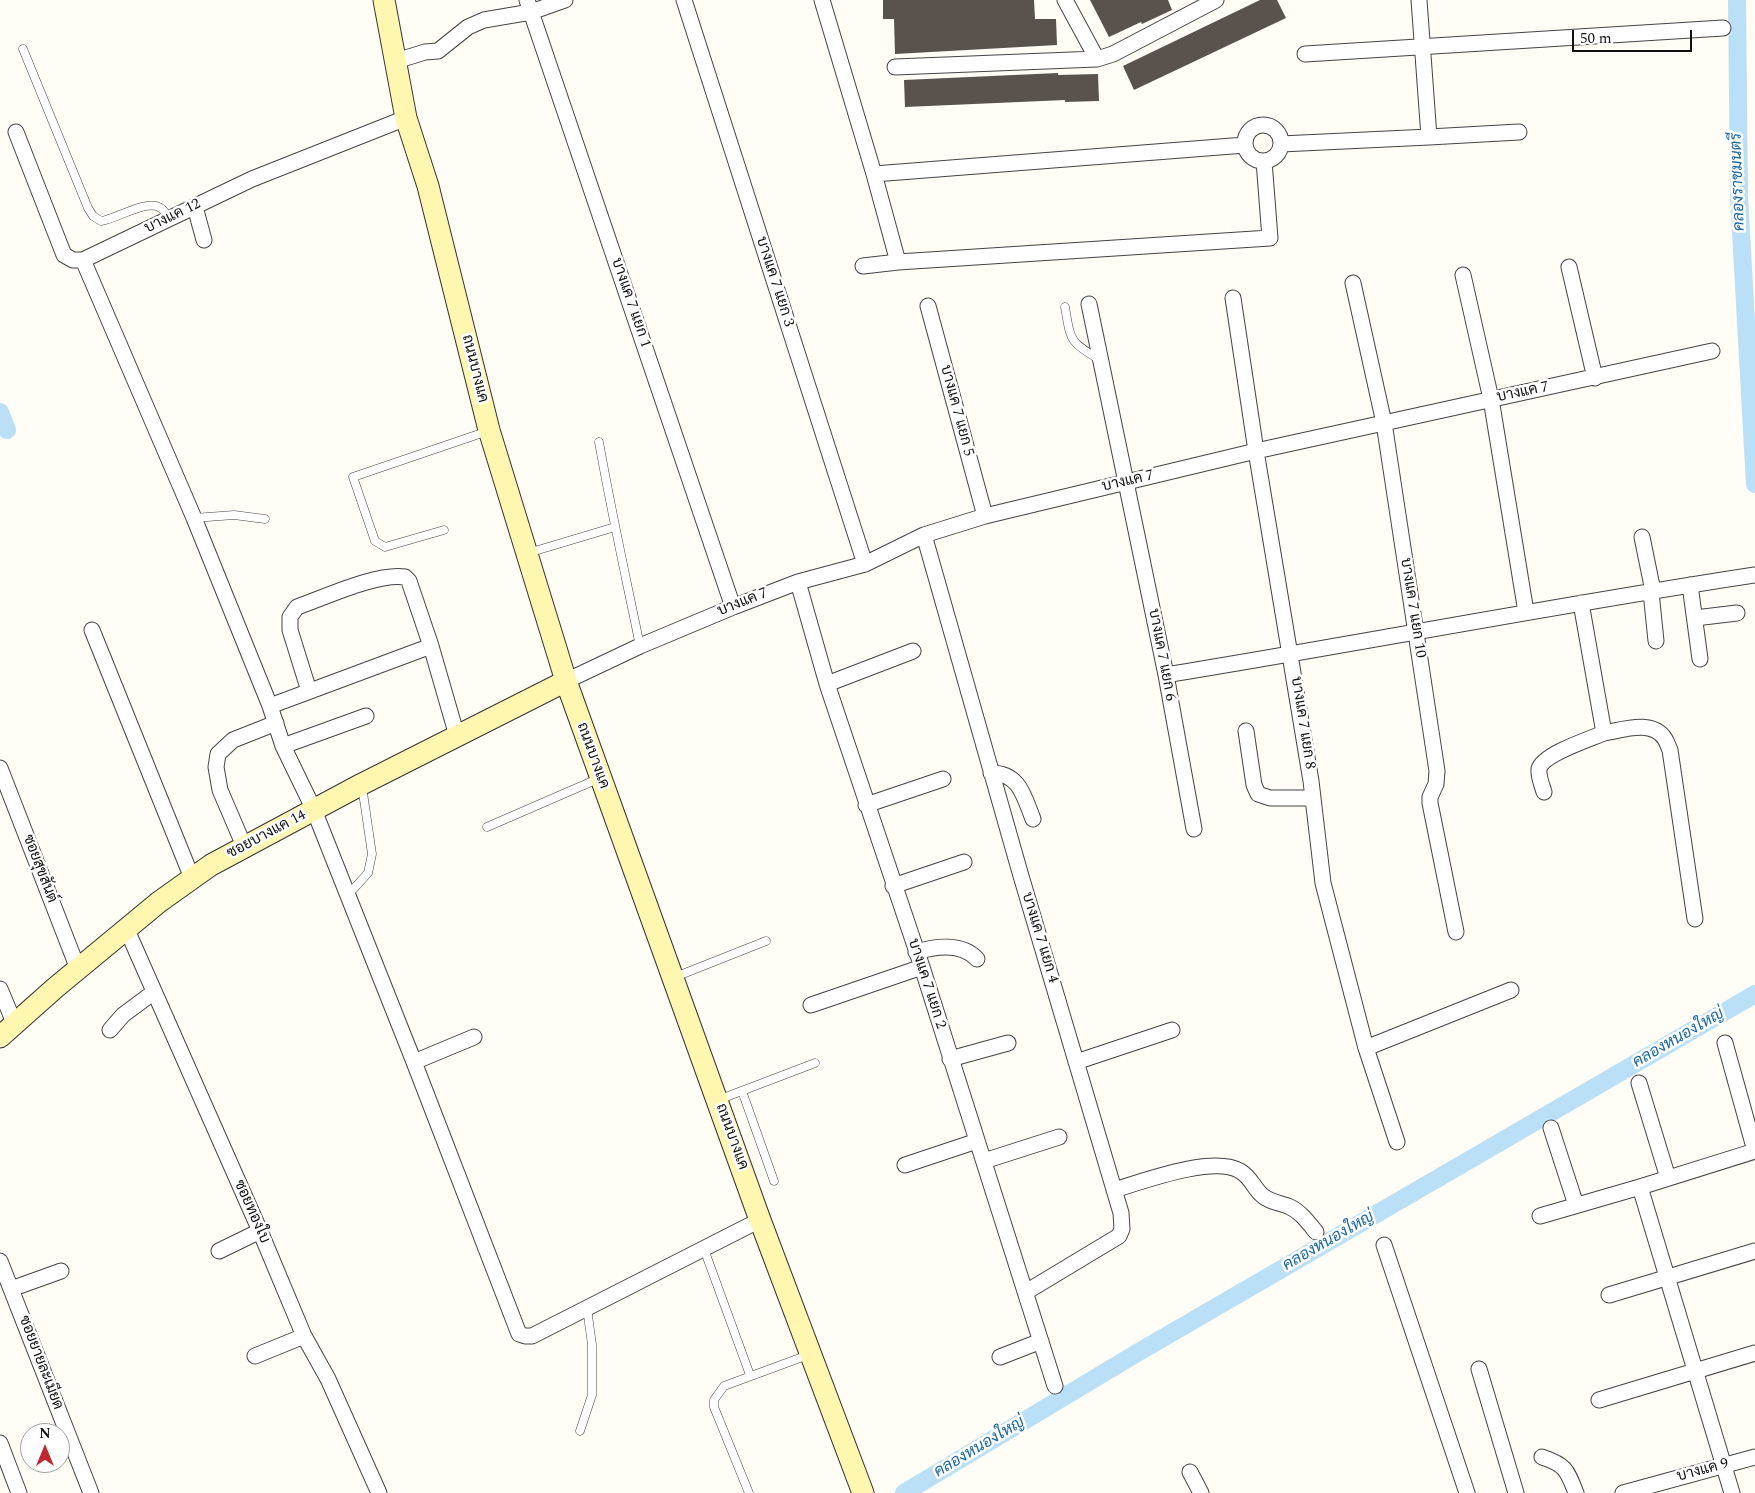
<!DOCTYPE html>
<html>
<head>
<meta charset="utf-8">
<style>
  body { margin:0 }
  #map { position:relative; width:1755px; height:1493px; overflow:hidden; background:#fffdf5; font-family:Spectral,serif }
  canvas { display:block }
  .north { position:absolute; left:20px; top:1423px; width:50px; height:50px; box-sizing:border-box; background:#fff; border:1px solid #a0a0a0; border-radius:50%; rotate:0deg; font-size:14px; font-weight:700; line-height:20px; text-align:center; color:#111 }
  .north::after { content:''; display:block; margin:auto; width:18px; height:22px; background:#c4262e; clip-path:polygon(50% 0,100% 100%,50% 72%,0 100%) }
  .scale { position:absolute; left:1572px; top:30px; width:120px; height:22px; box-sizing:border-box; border:2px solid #111; border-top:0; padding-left:6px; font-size:15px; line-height:18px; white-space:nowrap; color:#111; -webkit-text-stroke:4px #fff; paint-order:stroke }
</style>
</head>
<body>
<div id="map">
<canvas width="1755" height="1493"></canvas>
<div class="north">N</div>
<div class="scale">50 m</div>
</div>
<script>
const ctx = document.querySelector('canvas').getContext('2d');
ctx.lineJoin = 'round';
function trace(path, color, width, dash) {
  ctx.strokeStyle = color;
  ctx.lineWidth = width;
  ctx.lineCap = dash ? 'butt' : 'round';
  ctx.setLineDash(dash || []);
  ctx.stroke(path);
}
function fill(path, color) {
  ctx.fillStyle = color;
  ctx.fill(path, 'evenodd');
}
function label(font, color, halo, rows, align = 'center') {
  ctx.font = font + ' Spectral,Sarabun,serif';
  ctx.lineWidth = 5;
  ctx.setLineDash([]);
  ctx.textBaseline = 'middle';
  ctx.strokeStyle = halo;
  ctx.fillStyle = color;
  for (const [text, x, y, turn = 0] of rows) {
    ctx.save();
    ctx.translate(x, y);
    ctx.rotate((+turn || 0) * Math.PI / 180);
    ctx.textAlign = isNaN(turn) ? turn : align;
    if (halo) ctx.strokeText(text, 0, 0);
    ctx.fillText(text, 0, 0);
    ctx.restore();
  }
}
trace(new Path2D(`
  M1737 0 1739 196 1755 484
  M0 412 7 430
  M904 1493 1137 1353 1755 994`), '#b9e0f7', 18);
fill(new Path2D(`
  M883 0H1034L1035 19H1056L1057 45 895 54 894 19H883Z
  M1090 0H1168L1172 10 1142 24 1141 22 1109 37Z
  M1260 0H1277L1286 18 1134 90 1123 66Z
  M1058 73V75L1098 74 1099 101 1065 102V100L905 107 904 80Z`), '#5a524d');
const lane = new Path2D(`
  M23 49 88 208 93 216 101 221C117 219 149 197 162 209 165 211 167 216 169 219
  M1065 307C1071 342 1069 341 1100 360
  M599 442C611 510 626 578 640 646
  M194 518 234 515 265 519
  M444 530 385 547 375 541 353 477 488 431
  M528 553 615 527
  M487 827 600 778
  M348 895 368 873 372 854 362 786
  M675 977 766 941
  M742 1091 774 1181
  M718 1100 815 1063
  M704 1249 750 1375
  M580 1431 592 1395V1345L587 1308
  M749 1493 714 1407V1400L724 1386 808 1355`);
const street = new Path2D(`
  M527 0 733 607
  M684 0 865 564
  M822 0 874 174 898 262 1270 238 1264 161
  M1065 0 1097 59
  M1305 54 1723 28
  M396 61 425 52 438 51 468 27 484 20 531 12 565 0
  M895 67 1097 59 1113 54 1216 0
  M1245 143a18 18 0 1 1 36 0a18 18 0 1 1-36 0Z
  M16 132 64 255 73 260H83L252 179 406 118
  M1429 137 1519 132
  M1281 144 1429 137 1419 0
  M874 174 1245 145
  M195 207 204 240
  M83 260 194 518 270 706 283 746 314 810 414 1062 519 1334 525 1336H532L760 1220
  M863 266 898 262
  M1569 267 1595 378
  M1463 275 1491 399 1526 612
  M1353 283 1384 423 1437 771 1436 784 1430 797V803L1456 932
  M1233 298 1256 451 1311 781 1323 883 1366 1048 1397 1142
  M1089 304 1166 675 1194 829
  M928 306 985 516
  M924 535 1021 876 1121 1213 1122 1229 1119 1236 1026 1292
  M1642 537 1653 591
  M798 582 827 684 922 967 1055 1386
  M1690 585 1700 659
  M1651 592 1656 641
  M1581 603 1604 733C1623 730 1652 719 1665 739 1667 742 1668 746 1670 750L1695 919
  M1695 618 1737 613
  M92 630 192 878
  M1166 675C1362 643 1558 605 1755 575
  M566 681 640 646 733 607 798 582 865 564 924 535 985 516 1256 451 1712 351
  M827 684 913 651
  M309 691 290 630V617L297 607C326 597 376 573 405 577L409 581 431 646 457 736
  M270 706 431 646
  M1246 731 1254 785 1258 794 1270 798H1313
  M283 746 366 716
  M0 768 78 969
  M991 773C1020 773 1024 797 1033 819
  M1544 792C1542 785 1538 776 1539 769 1543 754 1590 739 1604 733
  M866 805 943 779
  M244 846 220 790 216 767 218 754 233 740 276 723
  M893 886 964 862
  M127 930 260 1231 304 1336 328 1379 379 1493
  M916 952C936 946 962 943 977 959
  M0 989 15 1025
  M811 1005 922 967
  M110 1030 123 1015 154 992
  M1366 1048 1511 990
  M950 1059 1008 1043
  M414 1062 474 1037
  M1076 1062 1172 1030
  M1639 1083 1668 1178
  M1551 1128 1576 1205
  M984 1161 1059 1137
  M905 1165 977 1141
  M1640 1187 1732 1493
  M1114 1190C1144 1181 1213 1155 1240 1171 1251 1177 1254 1189 1263 1196 1270 1202 1280 1203 1288 1206 1300 1211 1308 1222 1316 1232
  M1540 1216 1640 1187 1755 1151 1725 1043
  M1384 1245 1467 1493
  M219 1251 260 1231
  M0 1261 91 1493
  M11 1289 61 1271
  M1609 1295 1755 1251
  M255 1356 304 1336
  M1000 1357 1041 1341
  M1479 1369 1516 1493
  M1599 1400 1755 1353
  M0 1443 19 1493
  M1542 1457C1566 1465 1567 1470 1576 1493
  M1190 1472 1201 1493
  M1623 1493 1755 1457`);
const secondary = new Path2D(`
  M384 0 406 118 428 186 489 430 566 681 760 1220 863 1493
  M0 1037 55 988 159 902 211 865 362 784 566 681`);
trace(lane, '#444', 9);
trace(street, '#444', 17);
trace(secondary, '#333', 23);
trace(lane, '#fff', 8);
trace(street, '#fff', 15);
trace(secondary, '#fff6b0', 21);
label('15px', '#111', '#fff', [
  ["บางแค 12",173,217,-26],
  ["บางแค 7 แยก 3",774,282,72],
  ["บางแค 7 แยก 1",630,303,71],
  ["ถนนบางแค",474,369,76],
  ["บางแค 7",1523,393,-12],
  ["บางแค 7 แยก 5",956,411,75],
  ["บางแค 7",1128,482,-13],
  ["บางแค 7",743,603,-22],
  ["บางแค 7 แยก 10",1412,608,81],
  ["บางแค 7 แยก 6",1161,655,79],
  ["บางแค 7 แยก 8",1302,723,81],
  ["ถนนบางแค",592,756,70],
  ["ซอยบางแค 14",267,835,-28],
  ["ซอยสุขสันต์",39,869,69],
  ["บางแค 7 แยก 4",1039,938,73],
  ["บางแค 7 แยก 2",926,984,72],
  ["ถนนบางแค",731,1137,70],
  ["ซอยทองใบ",251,1212,66],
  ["ซอยยายละเมียด",40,1363,69],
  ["บางแค 9",1703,1471,-15]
]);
label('italic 16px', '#1768a6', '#fff', [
  ["คลองราชมนตรี",1739,182,-92],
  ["คลองหนองใหญ่",1679,1039,-30],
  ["คลองหนองใหญ่",1329,1242,-30],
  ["คลองหนองใหญ่",980,1448,-31]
]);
</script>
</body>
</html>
